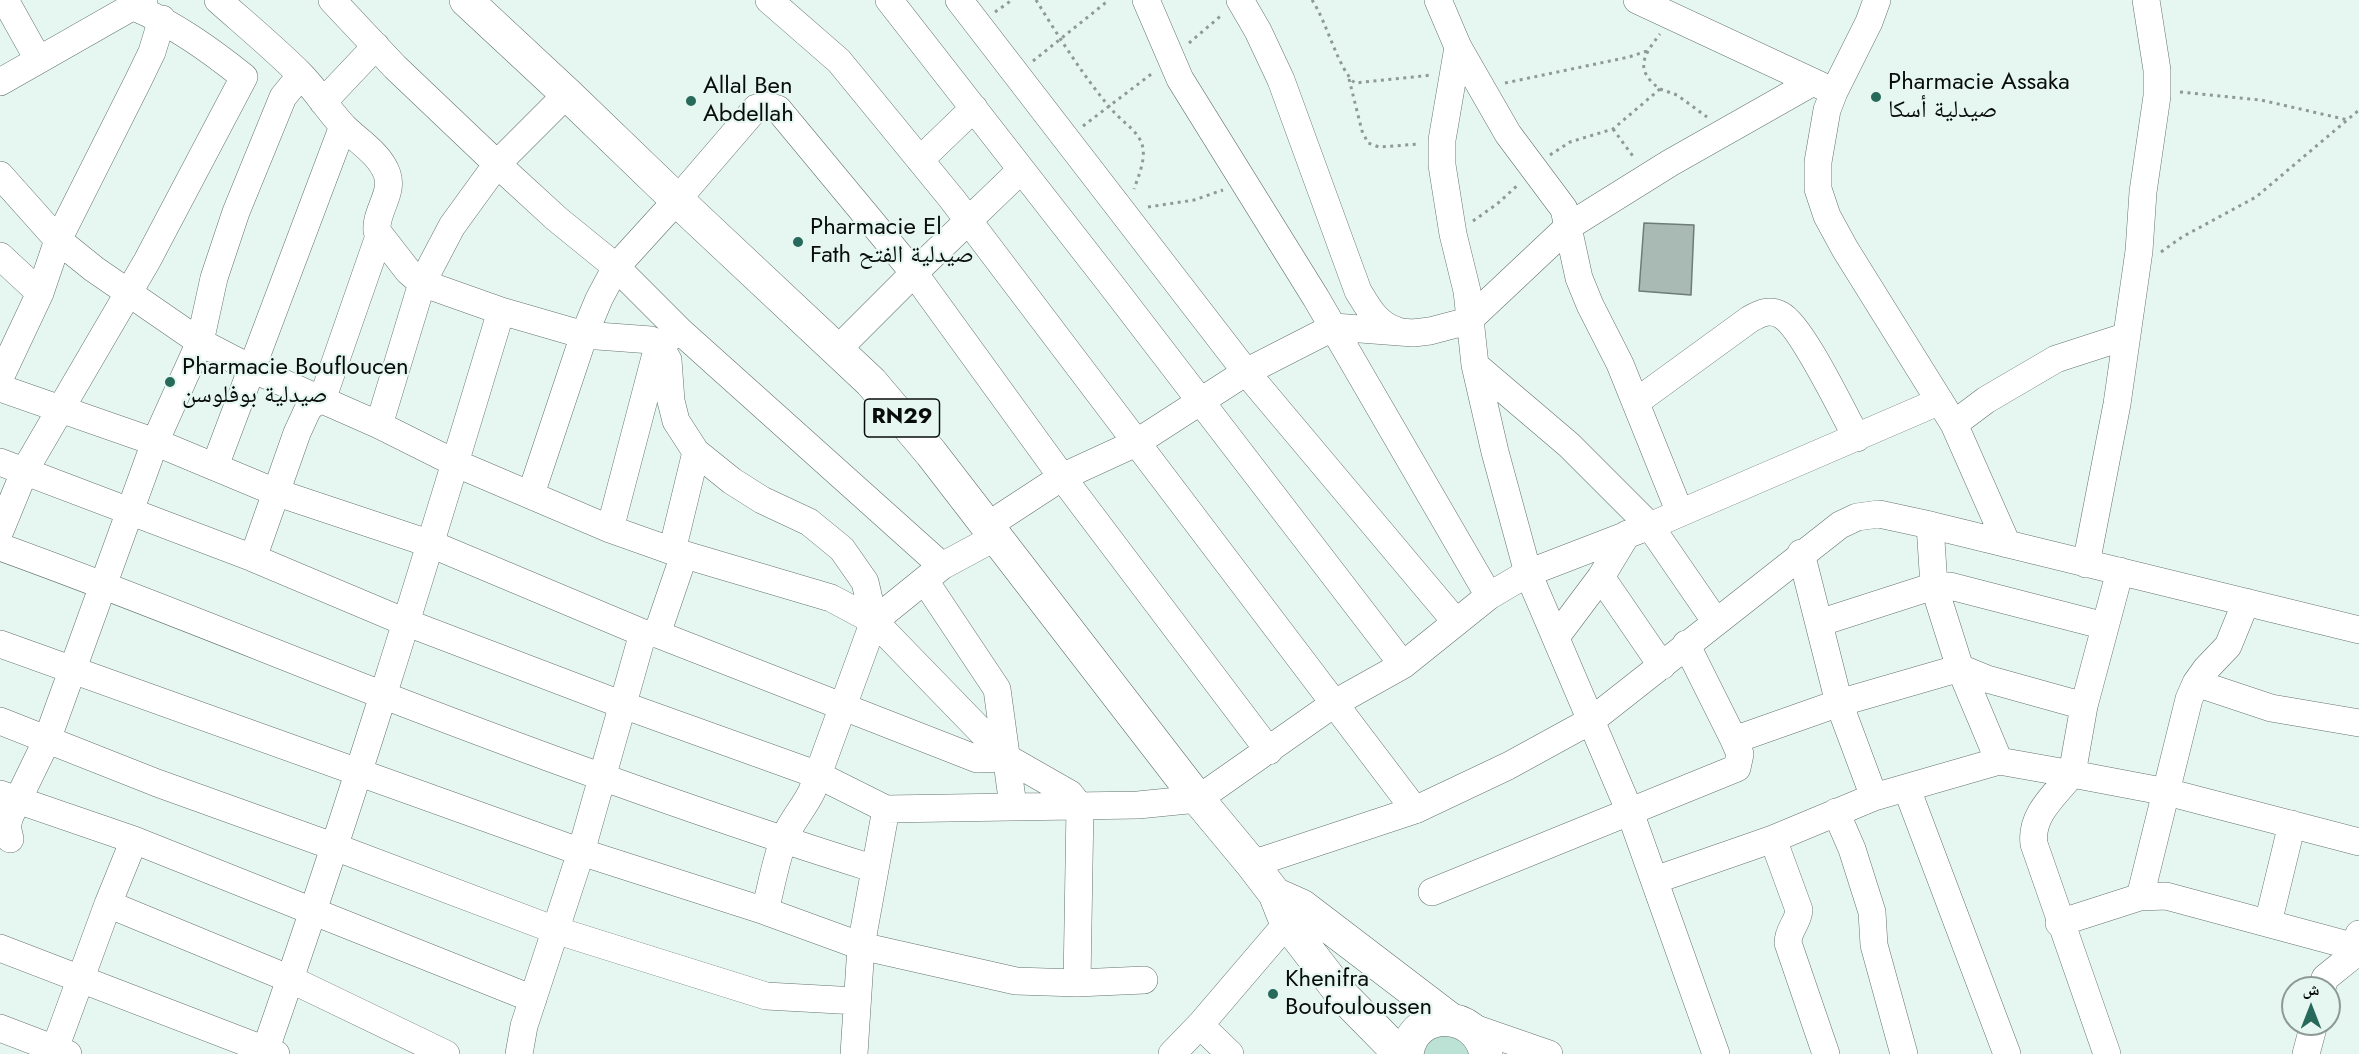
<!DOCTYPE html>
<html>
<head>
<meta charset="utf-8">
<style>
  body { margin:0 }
  #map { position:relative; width:2359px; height:1054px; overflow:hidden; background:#e6f7f1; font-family:Jost,"Noto Naskh Arabic",sans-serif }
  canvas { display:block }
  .north { position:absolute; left:2281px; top:976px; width:60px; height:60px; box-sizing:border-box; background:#e6f7f1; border:2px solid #8d9995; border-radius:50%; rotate:0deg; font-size:16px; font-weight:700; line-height:24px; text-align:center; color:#080d0c }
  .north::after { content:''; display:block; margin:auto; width:21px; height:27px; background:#27695a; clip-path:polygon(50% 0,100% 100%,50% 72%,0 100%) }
</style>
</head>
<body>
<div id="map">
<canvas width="2359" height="1054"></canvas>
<div class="north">ش</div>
</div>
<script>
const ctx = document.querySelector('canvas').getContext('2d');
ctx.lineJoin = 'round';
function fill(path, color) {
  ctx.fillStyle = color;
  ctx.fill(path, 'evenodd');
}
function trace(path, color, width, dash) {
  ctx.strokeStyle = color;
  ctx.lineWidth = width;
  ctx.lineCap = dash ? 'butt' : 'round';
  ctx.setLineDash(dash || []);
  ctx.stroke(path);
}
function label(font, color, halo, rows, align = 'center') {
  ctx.font = font + ' Jost,"Noto Naskh Arabic",sans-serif';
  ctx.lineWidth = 4.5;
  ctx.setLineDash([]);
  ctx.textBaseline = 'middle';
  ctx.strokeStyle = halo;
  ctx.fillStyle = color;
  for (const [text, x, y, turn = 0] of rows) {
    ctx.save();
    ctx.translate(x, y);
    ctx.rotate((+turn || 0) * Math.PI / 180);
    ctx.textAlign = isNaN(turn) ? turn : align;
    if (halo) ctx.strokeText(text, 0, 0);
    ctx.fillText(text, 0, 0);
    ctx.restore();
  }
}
fill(new Path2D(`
  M1454 1031 1475 1054H1419L1428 1037Z`), '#bce2d6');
const building = new Path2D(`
  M1644 223 1694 225 1691 295 1639 291Z`);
fill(building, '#a9b9b4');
trace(building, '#6d7c78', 1.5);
const minor = new Path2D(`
  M5 0 38 59
  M218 0C245 24 274 48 300 74 316 90 328 110 344 127 358 141 380 154 387 174 394 193 375 212 377 231L408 271 422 283 501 311 584 335 651 340 663 352 668 360 671 401 676 421 696 452 732 481 762 500 809 522 842 549 865 582 874 621
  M332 0 395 67 497 164 557 219 616 267 680 331 942 566
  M769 0 839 61 952 199 1415 810
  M889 0 1109 282 1403 665
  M959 0 1246 372 1456 622
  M1146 0 1180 79 1316 298 1489 596
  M1240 0 1258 31 1281 80 1358 291C1369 309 1377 325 1398 331
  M1438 0 1458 47 1508 134 1564 209 1579 278 1590 305 1620 364 1680 513
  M1637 0 1826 88
  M1877 0 1869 22 1834 92 1827 110 1818 162V189L1827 216 1845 249 1954 424 2007 544
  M1458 47 1442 140V165L1453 234 1467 291 1475 365 1495 452 1528 573 1630 812 1716 1054
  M0 82 144 0
  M323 102 376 46
  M920 160 974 108
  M0 175 58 240 94 269 200 342 252 369 379 425 455 463 610 529 672 551 831 598 874 621 1007 758 1070 794 1080 807 1077 983
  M0 256 40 293
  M837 350 914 273 1021 170
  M1475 365 1569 445 1650 526 1716 622
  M0 378 40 293 58 240 138 81 152 52 162 19
  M0 388 155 442 275 492 431 544 643 633 657 634 977 759 1007 758
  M1636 402 1750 319C1761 313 1769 309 1781 315 1802 326 1843 413 1857 438
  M1954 424 1986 400 2056 359 2127 336
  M379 425 422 283 452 226 497 164 567 94
  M0 462 253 558 405 622 623 705 818 775 886 809
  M215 466 343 126
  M531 494 584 335 599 299 616 267 677 200 756 108 767 106 778 109 914 273 1062 477 1269 751
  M1930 525 1934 586 1960 668 1999 761
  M987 526 1062 477 1136 443 1246 372 1334 327 1413 333 1430 331 1468 321 1569 226 1670 163 1813 82
  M610 529 658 346 667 340
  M0 531 25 470 147 261 244 77C209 49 175 25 134 7
  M0 547C128 593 254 645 380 694 543 757 708 817 875 869
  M672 551 696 452
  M1801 553 1839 703 1874 797
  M253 558 297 433 308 409 313 404 322 400 379 236
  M2086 564 2117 404 2139 251 2143 192 2157 96V70L2146 0
  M1601 577 1662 666
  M925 581 997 689 1013 806
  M1819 623 1934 586H1950L2105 626
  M657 634 684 555
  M1556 637 1601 577 1627 534
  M0 644 581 852 765 911 861 946 1016 981 1077 983 1144 980
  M2196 683 2271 708 2359 723
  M0 721 157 783 335 847 555 930 766 996 857 1001
  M1734 740 1839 703 1960 668 1987 679 2084 706
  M1907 789 2007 1054
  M0 794 134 840 533 999
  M1836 812 1852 849 1872 912 1874 945 1904 1054
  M10 839 7 826 10 816 47 740 155 442 200 342 214 278 236 212 283 97 301 75
  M1773 839 1799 910C1798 923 1788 929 1788 943L1826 1054
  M1252 864 1415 810 1508 766 1592 720 1840 525 1857 517 1879 514 1930 525 2359 630
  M1655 880 1773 839 1874 797 1999 761 2072 774 2084 706 2120 571
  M1432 892 1737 768 1740 754 1734 740 1686 644
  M2140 897 2189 699 2196 683 2206 669 2228 646 2246 602
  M108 904 290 979 446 1054
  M765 911C771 888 775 862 784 839 791 821 804 808 812 791L874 621 942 566 996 537
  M2059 923 2140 897 2166 896 2359 948
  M2268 923 2292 824
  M0 948 276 1054
  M2322 988 2325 978 2351 957 2359 934
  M1200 1025 1230 1054
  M1471 1027 1549 1054
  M0 1028 68 1054
  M53 1054 108 904 134 840
  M264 1054C350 809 426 560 501 311
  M519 1054 524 1026 581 852 643 633
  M854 1054 861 946 886 809 1138 805 1198 799 1335 703 1403 665 1489 596 1528 573 1650 526 1940 401
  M1172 1054 1200 1025 1300 908
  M2107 1054 2034 844C2030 815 2055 795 2072 774L2167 792 2359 842
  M2306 1054 2314 1024`);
const major = new Path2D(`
  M466 0 567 94 677 200 871 382 931 453 1198 799 1252 864 1275 894 1286 922 1343 996 1400 1054
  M1275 894 1302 906 1450 1019
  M1407 1054C1413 1007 1477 1009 1486 1054`);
trace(minor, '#64736e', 28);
trace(major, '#64736e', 34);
trace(new Path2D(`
  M1036 0C1059 37 1083 76 1112 110 1122 122 1141 132 1143 149 1145 161 1138 178 1134 189
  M1312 0C1327 22 1338 69 1355 83L1432 75
  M995 12 1012 0
  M1189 43 1223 14
  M1033 61 1109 0
  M1349 79 1362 131 1368 143 1379 147 1420 144
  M1505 83 1629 57 1647 51
  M1660 89 1677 95 1707 117
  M2180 92 2261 100 2348 120
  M1083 126 1154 72
  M1613 129 1635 159
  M1550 155 1570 142 1613 129 1660 89C1634 70 1643 56 1660 34
  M1148 207 1194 200 1223 190
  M1473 221 1497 204 1519 184
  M2161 252 2182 237 2256 197 2359 110`), '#8e9a96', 3, [3, 4.5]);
trace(minor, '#fff', 27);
trace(major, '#fff', 33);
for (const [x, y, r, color] of [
  [1876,97,6,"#27695a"],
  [691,101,6,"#27695a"],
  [798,242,6,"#27695a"],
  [170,382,6,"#27695a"],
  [1273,994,6,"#27695a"]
]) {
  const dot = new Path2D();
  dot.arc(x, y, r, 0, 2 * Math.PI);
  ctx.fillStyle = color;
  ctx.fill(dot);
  trace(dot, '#e6f7f1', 2);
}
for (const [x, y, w] of [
  [902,418,75]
]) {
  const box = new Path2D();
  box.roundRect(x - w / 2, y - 19, w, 38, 4.5);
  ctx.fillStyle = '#e6f7f1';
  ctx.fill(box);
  trace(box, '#080d0c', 1.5);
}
label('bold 22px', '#080d0c', null, [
  ["RN29",902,418]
]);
label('24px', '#080d0c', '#e6f7f1', [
  ["Pharmacie Assaka",1888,83],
  ["صيدلية أسكا",1888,111],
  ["Allal Ben",703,87],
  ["Abdellah",703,115],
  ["Pharmacie El",810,228],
  ["Fath صيدلية الفتح",810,256],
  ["Pharmacie Boufloucen",182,368],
  ["صيدلية بوفلوسن",182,396],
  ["Khenifra",1285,980],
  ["Boufouloussen",1285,1008]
], 'left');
</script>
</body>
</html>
